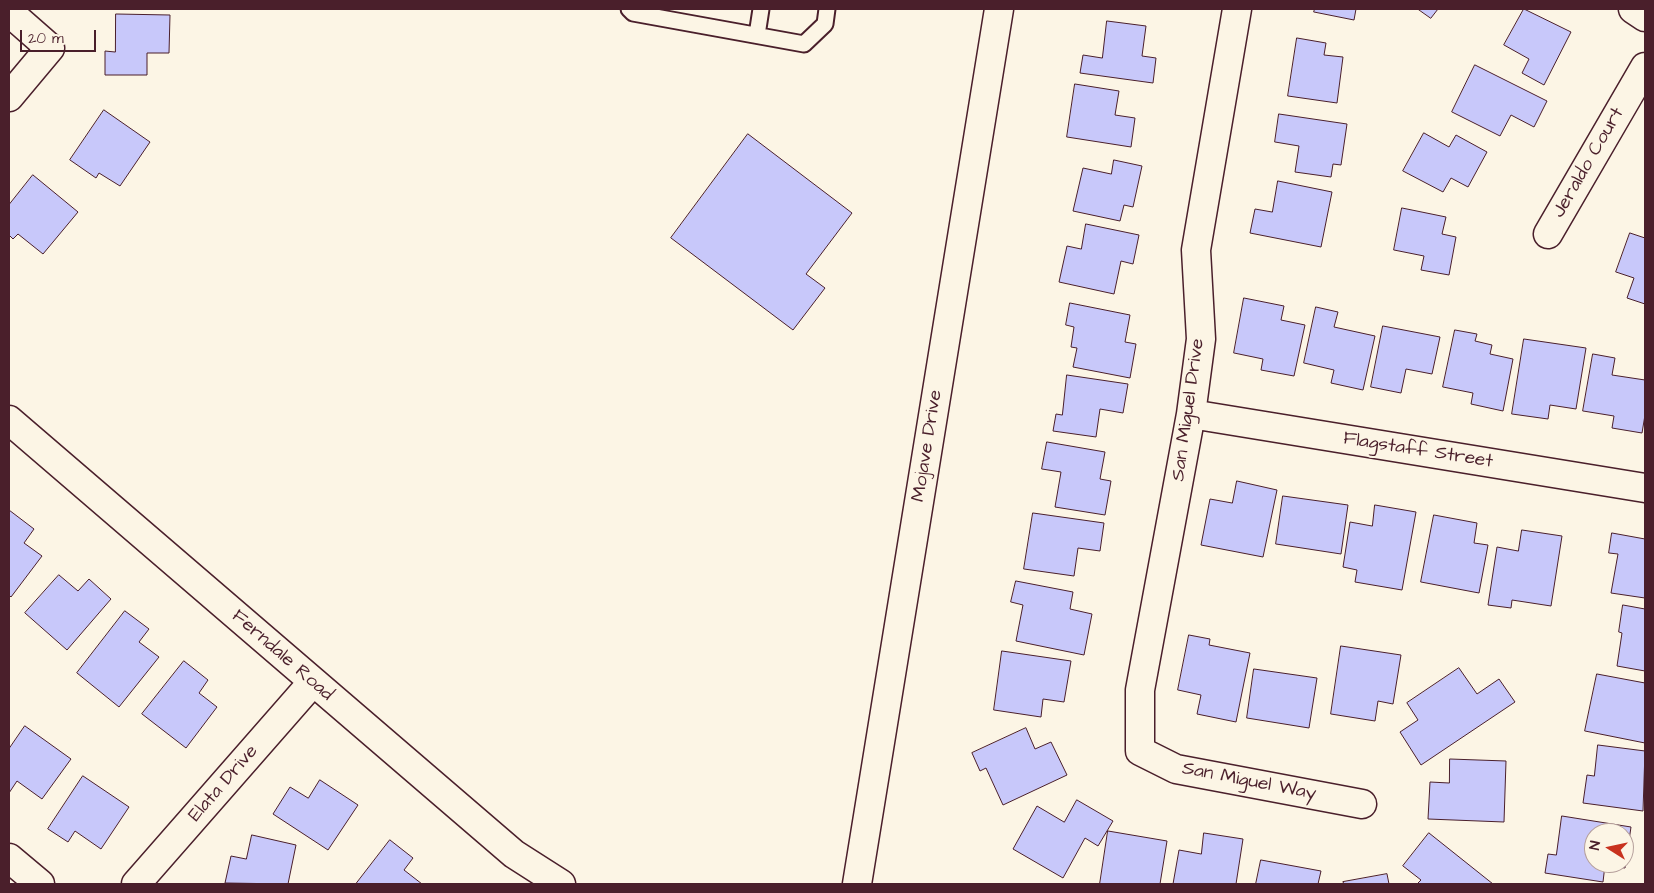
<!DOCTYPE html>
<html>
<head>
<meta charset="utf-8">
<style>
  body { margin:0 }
  #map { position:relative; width:1654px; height:893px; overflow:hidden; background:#fcf5e5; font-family:"Architects Daughter",sans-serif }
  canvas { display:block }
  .frame { position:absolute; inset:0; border:10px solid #4a1f2b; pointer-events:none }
  .north { position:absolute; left:1584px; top:823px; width:50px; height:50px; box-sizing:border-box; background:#fcf5e5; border:1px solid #b59f9b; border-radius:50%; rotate:280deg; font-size:14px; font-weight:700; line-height:20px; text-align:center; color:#4a1f2b }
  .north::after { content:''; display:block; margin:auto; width:18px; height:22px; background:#c8321e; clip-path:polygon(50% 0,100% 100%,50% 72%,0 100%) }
  .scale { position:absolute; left:20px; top:30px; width:76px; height:22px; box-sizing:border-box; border:2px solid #4a1f2b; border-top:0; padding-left:6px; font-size:15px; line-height:18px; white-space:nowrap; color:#4a1f2b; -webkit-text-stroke:4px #fcf5e5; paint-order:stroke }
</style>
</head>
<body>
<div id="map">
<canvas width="1654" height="893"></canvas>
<div class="frame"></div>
<div class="north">N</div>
<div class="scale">20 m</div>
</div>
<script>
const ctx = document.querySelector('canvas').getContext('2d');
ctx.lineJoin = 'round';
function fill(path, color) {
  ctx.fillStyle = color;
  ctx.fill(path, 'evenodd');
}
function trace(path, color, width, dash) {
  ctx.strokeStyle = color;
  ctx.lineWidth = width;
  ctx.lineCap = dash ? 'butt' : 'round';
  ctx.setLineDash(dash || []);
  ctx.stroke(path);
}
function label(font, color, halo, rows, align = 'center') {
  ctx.font = font + ' "Architects Daughter",sans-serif';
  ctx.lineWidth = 4;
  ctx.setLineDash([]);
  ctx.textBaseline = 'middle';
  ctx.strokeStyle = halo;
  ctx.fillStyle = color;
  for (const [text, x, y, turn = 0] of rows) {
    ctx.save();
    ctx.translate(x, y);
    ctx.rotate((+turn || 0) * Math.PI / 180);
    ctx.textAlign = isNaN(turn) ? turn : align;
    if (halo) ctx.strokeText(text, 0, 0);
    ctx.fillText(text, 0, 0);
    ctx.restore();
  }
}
const building = new Path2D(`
  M1315 9H1356L1354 20 1314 12Z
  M1418 9H1438L1431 18Z
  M1524 9 1571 32 1544 85 1522 73 1529 59 1504 45Z
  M116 14 170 15 169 53H147V75H105V51L115 52Z
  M1107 21 1146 26 1142 56 1156 58 1153 83 1080 73 1083 55 1102 58Z
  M1297 38 1326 43 1324 55 1343 57 1337 103 1288 96Z
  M1475 65 1547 101 1534 127 1511 115 1500 136 1452 112Z
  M1075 84 1119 91 1115 115 1135 118 1131 147 1067 137Z
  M104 110 150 142 120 186 99 173 96 178 70 160Z
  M1279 114 1347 124 1341 165 1333 164 1331 177 1295 172 1299 146 1275 142Z
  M1424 133 1449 147 1456 135 1487 152 1468 187 1451 178 1443 192 1403 171Z
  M748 134 852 213 806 274 825 288 793 330 671 238Z
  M1114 160 1142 166 1133 207 1124 205 1120 221 1073 211 1083 168 1111 174Z
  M33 175 78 212 43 254 18 234 13 239 9 235V205Z
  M1278 181 1332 192 1321 247 1250 233 1255 209 1272 212Z
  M1402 208 1446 217 1442 234 1456 237 1449 275 1421 270 1424 256 1394 250Z
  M1086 224 1139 235 1133 264 1121 261 1114 294 1059 282 1067 246 1081 249Z
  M1630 233 1645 238V304L1627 298 1634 278 1616 272Z
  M1244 298 1284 306 1281 320 1305 325 1294 376 1261 370 1263 359 1234 353Z
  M1070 303 1130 315 1125 342 1136 344 1130 378 1073 367 1077 348 1071 347 1074 327 1066 325Z
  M1316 307 1338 312 1334 327 1375 336 1363 390 1331 383 1334 370 1304 363Z
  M1383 326 1440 337 1432 374 1406 369 1401 393 1371 387Z
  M1455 330 1477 334 1475 341 1492 345 1490 354 1513 359 1503 411 1471 404 1473 393 1443 387Z
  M1524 339 1586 348 1576 409 1550 405 1548 419 1512 414Z
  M1593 354 1615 358 1612 375 1645 380V415L1642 433 1612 428 1614 416 1583 411Z
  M1067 375 1128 384 1123 413 1100 409 1096 437 1053 431 1056 414 1062 415Z
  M1047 442 1105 452 1100 479 1111 481 1105 515 1055 507 1061 472 1042 469Z
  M1237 481 1277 490 1263 557 1201 545 1210 499 1232 503Z
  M1283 496 1348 505 1341 554 1276 544Z
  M1375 505 1416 512 1402 590 1355 582 1357 570 1343 567 1350 522 1372 526Z
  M9 510 34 529 24 543 42 556 11 597 9 595Z
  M1033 513 1104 523 1100 551 1078 548 1074 576 1024 569Z
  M1434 515 1477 523 1474 543 1488 545 1479 593 1421 582Z
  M1522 530 1562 536 1551 606 1512 600 1511 608 1488 605 1497 547 1518 551Z
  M1612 533 1645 539V598L1611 593 1618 554 1609 553Z
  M59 575 78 591 89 579 111 599 67 650 25 613Z
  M1016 581 1073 592 1070 609 1092 614 1084 655 1016 641 1023 605 1011 602Z
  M1623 605 1645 609V671L1617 666 1622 633 1619 632Z
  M125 611 149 629 139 642 159 657 119 707 77 673Z
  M1189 635 1210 639 1209 645 1250 653 1236 722 1197 714 1201 695 1178 690Z
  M1341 646 1401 655 1393 704 1378 701 1375 721 1331 714Z
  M1002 651 1071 661 1064 702 1043 699 1041 717 994 710Z
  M184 661 208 680 199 693 217 707 186 748 142 714Z
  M1459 668 1477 694 1499 679 1515 702 1421 765 1400 732 1418 720 1407 703Z
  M1254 669 1317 678 1309 728 1247 718Z
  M1597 674 1645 683V743L1585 731Z
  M25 726 71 759 42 799 17 781 9 793V749Z
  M1026 728 1035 749 1051 742 1067 775 1003 805 986 768 980 771 972 753Z
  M1598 745 1645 751 1643 811 1583 803 1587 775 1594 776Z
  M1450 759 1506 761 1504 822 1428 819 1430 782 1449 783Z
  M83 776 129 807 101 849 75 831 68 842 48 829Z
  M320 780 358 805 328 850 273 814 290 787 308 798Z
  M1077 800 1113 821 1098 846 1085 838 1063 878 1013 849 1037 806 1064 822Z
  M1562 816 1631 827 1625 868 1605 865 1603 882 1545 873 1548 854 1556 855ZM1594 833H1624V863H1594Z
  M1108 831 1167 841 1160 884H1100Z
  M1204 833 1243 839 1236 884H1173L1179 850 1201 854Z
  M1429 833 1493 884H1417L1421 880 1403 866Z
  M252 835 296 845 288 884 225 883 231 856 246 859Z
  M390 840 413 858 404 870 422 884H356Z
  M1261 860 1321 871 1318 884H1256Z
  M1387 874 1389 884H1344L1343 882Z`);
fill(building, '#c8c8fa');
trace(building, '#4a1f2b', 1);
const lane = new Path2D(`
  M629 9 633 13 804 44 825 24 827 9
  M757 35 761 9`);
const street = new Path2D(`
  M1237 9 1196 250 1201 339 1191 414 1140 690V751L1176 769 1362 804
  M1633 9 1645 17
  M9 12 50 48 9 97
  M1548 234 1645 67
  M1191 414 1645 488
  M9 420 514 854 561 884
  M9 858 40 884
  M136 884 312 683`);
const secondary = new Path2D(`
  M857 884 999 9`);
trace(lane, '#4a1f2b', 19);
trace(street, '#4a1f2b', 31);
trace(secondary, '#4a1f2b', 31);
trace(lane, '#fcf5e5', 15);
trace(street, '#fcf5e5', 28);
trace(secondary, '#fcf5e5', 28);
label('19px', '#4a1f2b', '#fcf5e5', [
  ["Jeraldo Court",1589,163,-60],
  ["San Miguel Drive",1189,410,-82],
  ["Mojave Drive",928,446,-81],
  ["Flagstaff Street",1418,451,9],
  ["Ferndale Road",282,656,41],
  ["San Miguel Way",1249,782,11],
  ["Elata Drive",224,784,-49]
]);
</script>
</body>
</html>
